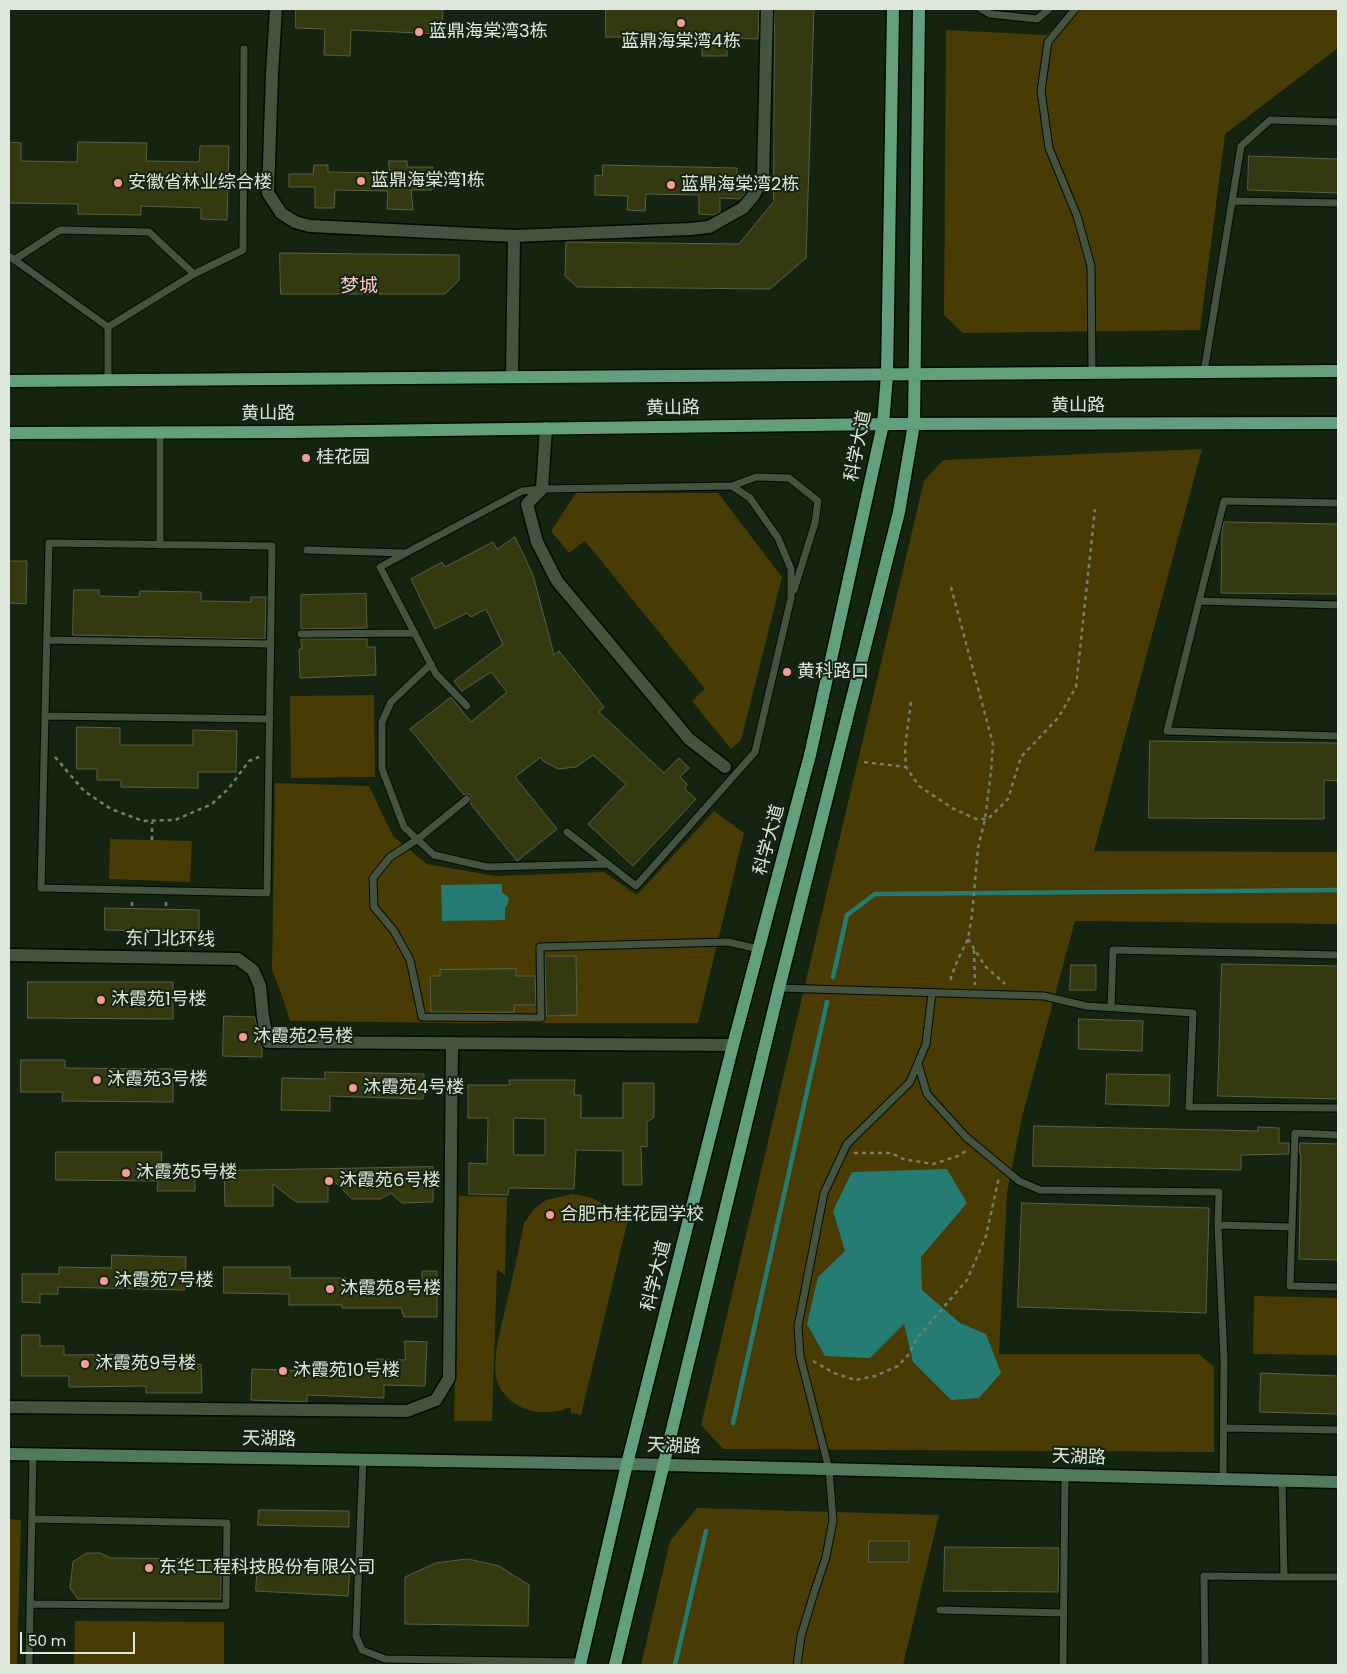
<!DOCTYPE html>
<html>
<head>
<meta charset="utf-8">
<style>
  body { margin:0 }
  #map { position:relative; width:1347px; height:1674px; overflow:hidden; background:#152311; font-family:Poppins,sans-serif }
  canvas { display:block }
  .frame { position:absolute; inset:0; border:10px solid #dee7db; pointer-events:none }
  .scale { position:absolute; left:20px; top:1632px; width:115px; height:22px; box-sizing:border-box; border:2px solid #dee7db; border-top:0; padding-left:6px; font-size:15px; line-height:18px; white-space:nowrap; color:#dee7db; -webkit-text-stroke:4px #152311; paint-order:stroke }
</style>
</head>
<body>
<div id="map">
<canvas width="1347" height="1674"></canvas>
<div class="frame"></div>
<div class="scale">50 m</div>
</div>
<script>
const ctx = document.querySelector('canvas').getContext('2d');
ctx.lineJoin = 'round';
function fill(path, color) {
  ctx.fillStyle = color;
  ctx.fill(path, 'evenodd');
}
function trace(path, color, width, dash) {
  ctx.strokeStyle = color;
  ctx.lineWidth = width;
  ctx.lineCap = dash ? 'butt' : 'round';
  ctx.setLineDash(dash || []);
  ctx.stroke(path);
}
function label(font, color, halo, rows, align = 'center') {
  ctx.font = font + ' Poppins,"Noto Sans SC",sans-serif';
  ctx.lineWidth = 4;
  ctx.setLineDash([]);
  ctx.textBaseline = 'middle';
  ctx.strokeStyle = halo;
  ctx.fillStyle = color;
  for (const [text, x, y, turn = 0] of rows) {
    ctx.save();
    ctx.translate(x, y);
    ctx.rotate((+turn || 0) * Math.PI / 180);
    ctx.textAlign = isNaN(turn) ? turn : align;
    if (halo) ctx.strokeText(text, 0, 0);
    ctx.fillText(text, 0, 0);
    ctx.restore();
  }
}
fill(new Path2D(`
  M1076 9H1338V48L1225 134 1200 330 963 333 944 315 946 30 1046 35Z
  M1202 449 1094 851 1338 852V924L1075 921 1022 1117 1007 1193 999 1354H1199L1214 1367V1452L723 1449 701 1425 924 481 943 460Z
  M576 493H718L782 577 741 740 731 749 692 701 705 689 585 541 569 553 551 531Z
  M374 695 375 777 291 778 290 696Z
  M275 783 369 786 393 836 427 864 495 876 604 872 637 895 714 811 744 833 698 1023H456L290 1021 282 996 272 970Z
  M110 839 192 841 190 882 109 879Z
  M572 1194C588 1196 604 1200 613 1215L616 1203 631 1207 581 1415 571 1413V1407C556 1413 542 1414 526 1409 513 1405 502 1395 497 1381 491 1361 502 1323 507 1302 513 1275 519 1249 524 1223L534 1209 546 1200Z
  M459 1196 507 1197 505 1275 497 1269 492 1421H454Z
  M1254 1296 1338 1298V1355L1253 1354Z
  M697 1508 939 1515 903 1665H641L670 1541Z
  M9 1519 21 1520 17 1665H9Z
  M75 1621 224 1622V1665H74Z`), '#493b04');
fill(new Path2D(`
  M502 884V892L509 898 508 904 505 908V920L442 921 441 885Z
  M947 1169 967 1203 921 1257 922 1290 960 1323 986 1334 1001 1373 979 1398 951 1400 913 1362 904 1324 870 1358 825 1356 807 1324 818 1277 845 1251 833 1211 852 1172Z`), '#257c72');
trace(new Path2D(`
  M833 977 847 915 875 894 1338 890
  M733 1423 827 1002
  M675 1665 706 1531`), '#257c72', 4.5);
const building = new Path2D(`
  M296 9H443L442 34 351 30 350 56 324 55 325 29 296 28Z
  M606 9H759L758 39 727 38V56H702V38L606 37Z
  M775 9H814L806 258 770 289 577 287 565 276 566 242 739 244 775 200H774Z
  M9 142 21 143V161L77 162 78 142 147 143 146 161 199 162 200 146H229L227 220 201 219V208L141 206V215L78 214V204L9 203Z
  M1249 156 1338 159V193L1248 190Z
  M389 161H407V167H433L432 190H411L413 210 387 209 388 191 335 190 334 208H315V187H289V174H313L314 165H328V172L389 173Z
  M603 165 737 168V174H747L746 192 740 199 720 198V212L714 215 699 214V195L646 194 645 211 627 210 628 196 595 195V175L602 176Z
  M280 253 459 255V280L445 294H281Z
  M1224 522 1338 524V594L1221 593 1222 531Z
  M515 537 533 575 554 655 559 651 604 707 599 712 664 773 679 758 689 768 680 777 687 784 685 789 696 799 633 866 588 824 626 784 593 755 576 767 558 769 543 761 541 757 515 777 557 829 517 861 470 803 472 799 471 795 467 794 464 795 410 729 451 697 471 722 507 692 491 672 462 691 454 681 503 644 486 609 471 617 467 613 435 629 411 579 442 562 445 567 493 542 497 549Z
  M9 561H27L26 604 9 603Z
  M74 590H99V596L139 597 140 591 201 592V601L251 602V597H266L265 639 73 635Z
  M366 594 367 628 301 629V595Z
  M301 639H367V647H375L376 675 300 678 299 649H302Z
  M77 727 120 728V745H193V730L237 731 236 772H198V788L121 787V780H97V769H77Z
  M1150 741 1338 743V781L1324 780V819L1149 818Z
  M105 908 199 910V932L105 930Z
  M545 956H576L577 1015 547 1016Z
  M1222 964 1338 966V1099L1218 1096Z
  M1071 965H1096V990H1070Z
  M516 969V976H535L536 1005H514V1012H431L430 976H440V970Z
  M28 982H173V1019L28 1018Z
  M224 1016 255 1017 262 1048V1057L223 1056Z
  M1079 1019 1143 1021 1142 1051 1079 1049Z
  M21 1060H65V1068L173 1069V1102L62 1101 63 1092H21Z
  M325 1072 424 1074 423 1099 330 1096V1111L281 1110 282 1078 325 1079Z
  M1107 1074 1170 1075 1169 1106 1106 1104Z
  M509 1080H575L574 1095H581V1118H623V1083H654V1117L647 1122V1147L641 1146 642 1185H623V1151L576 1150 574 1189 509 1188 508 1195 469 1194V1163L487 1164 488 1118H468V1085H510ZM514 1118 545 1119V1155H514Z
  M1034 1126 1258 1131V1127L1279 1128V1143H1289V1154L1241 1155V1170L1033 1166Z
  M1300 1143 1338 1144V1260L1299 1259 1301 1154H1300Z
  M56 1152H162L161 1166H195V1191H157L158 1181 56 1180Z
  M433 1167V1202L402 1203 391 1193 380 1199H352L328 1175V1202H296L273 1184V1206H225L224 1171Z
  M1022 1203 1209 1208 1206 1313 1018 1307Z
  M112 1255 186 1257 185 1290 58 1287V1294H40V1303L22 1302V1274H59V1267L111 1268Z
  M224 1267H290V1278H346V1284H422V1271H437V1317H404L401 1308H342V1305H289V1294L224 1293Z
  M22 1335H40V1346H64V1355L148 1354V1364H201L202 1393H146V1386L69 1387V1376H22Z
  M405 1341 427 1342 425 1386 384 1385V1398L307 1395V1402L251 1400 252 1369 375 1373 376 1359 405 1360Z
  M1261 1373 1338 1376V1414L1260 1412Z
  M259 1510 349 1511V1527L258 1525Z
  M869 1541H909V1562H869Z
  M945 1547 1059 1548 1058 1592 944 1591Z
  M87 1553H100L111 1558 213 1559V1568H221V1599H78L70 1588 73 1562Z
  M468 1559 499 1566 529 1585 528 1626 405 1624V1577L436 1563Z
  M258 1561 350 1566 348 1596 256 1591Z`);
fill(building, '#343910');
trace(building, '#5b5f47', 1);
const lane = new Path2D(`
  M981 9 990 14 1037 19 1049 9
  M1075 9 1048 42 1041 91 1049 148 1077 216 1091 266 1092 374
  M1232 201 1338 203
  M9 256 108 327
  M14 260 60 230 149 232 194 274
  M1204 372 1241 146 1270 120 1338 122
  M108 380V327L194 274 243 250 244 49
  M160 432V545
  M732 486 756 477 789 478 818 501 815 523 794 590
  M49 543 272 546 267 893 41 888Z
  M307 550 404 553
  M1199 601 1224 501 1338 503
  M1338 605 1199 601 1167 731 1338 736
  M301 634 415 633
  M47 640 271 644
  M431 664 391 702 382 722V769L404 827 434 855 487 867 608 864
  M467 706 436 674 380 567 522 491 542 489 732 486 750 498 778 538 791 569V598L755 752 636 886 567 832
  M45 716 270 719
  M467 799 418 839 390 857 373 878 374 907 394 931 410 960 422 1017 541 1018 540 947 728 942 759 949
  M779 988 1044 996 1086 1006 1193 1013 1189 1107 1338 1108
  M1111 1007 1113 950 1338 955
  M918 1064 927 1094 966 1137 1019 1181 1040 1190 1219 1192 1218 1225 1224 1360 1223 1479
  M1338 1135 1295 1133 1290 1286 1338 1287
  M1218 1225 1292 1227
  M1224 1428 1338 1430
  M363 1459 356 1636 362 1650 385 1659 581 1662
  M1284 1577H1338
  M30 1604 226 1606 227 1523 32 1519
  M940 1610 1063 1613
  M29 1665 33 1454
  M797 1665 801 1636 814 1593 826 1557 833 1520 829 1469 800 1356 798 1326 824 1193 847 1144 910 1082 926 1044 932 993
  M1063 1665 1065 1475
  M1205 1665 1204 1576 1284 1577 1282 1481`);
const street = new Path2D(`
  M276 9 272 74 268 193 281 213 295 222 310 226 514 236 690 229 709 227 743 208 754 195 763 178 767 9
  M512 377 514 236
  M546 428 542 489 527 504 537 542 557 581 689 739 725 767
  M9 955 238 959 253 970 260 986 263 1017 268 1042 733 1045
  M9 1407 407 1411 436 1400 449 1378 452 1044`);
const secondary = new Path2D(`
  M9 1454 627 1464 1338 1482`);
const primary = new Path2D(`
  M9 381 1338 371
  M9 433 289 432 883 424 1338 423
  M580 1665 627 1464 733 1045 810 755 883 424 887 375 893 9
  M615 1665 779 988 899 512 914 424 919 9`);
trace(lane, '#020c01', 9);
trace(street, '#020c01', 15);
trace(secondary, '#020c01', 15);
trace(primary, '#020c01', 15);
trace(new Path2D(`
  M951 587 993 744 991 772 985 819 978 848 972 915 968 939 959 957 951 977V982
  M911 702 905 748 906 767 919 786 952 808 976 819H988L1008 799 1021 757 1058 718 1076 687 1095 509
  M55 757 84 791 111 809 143 821 175 820 212 804 229 788 249 761 259 757
  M864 762 906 767
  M152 840V822
  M132 902V908
  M166 902V909
  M968 939 985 966 1005 984
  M974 950 975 985
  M854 1153H891L903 1159 933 1164 958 1156 966 1151
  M813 1361 834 1373 855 1380 875 1376 898 1366 909 1354 917 1338 967 1280 986 1236 999 1177`), '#737e6f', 2.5, [4, 4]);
trace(lane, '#43533f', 7);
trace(street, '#43533f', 12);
trace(secondary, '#52795e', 12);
trace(primary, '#62a07d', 12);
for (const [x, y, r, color] of [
  [681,23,5,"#f59c96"],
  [419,32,5,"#f59c96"],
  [361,181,5,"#f59c96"],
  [118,183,5,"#f59c96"],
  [671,185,5,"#f59c96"],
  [306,458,5,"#f59c96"],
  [787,672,5,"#f59c96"],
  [101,1000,5,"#f59c96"],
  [243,1037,5,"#f59c96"],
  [97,1080,5,"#f59c96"],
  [353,1088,5,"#f59c96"],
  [126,1173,5,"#f59c96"],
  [329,1181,5,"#f59c96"],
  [550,1215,5,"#f59c96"],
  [104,1281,5,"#f59c96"],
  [330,1289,5,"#f59c96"],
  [85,1364,5,"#f59c96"],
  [283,1371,5,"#f59c96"],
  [149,1568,5,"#f59c96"]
]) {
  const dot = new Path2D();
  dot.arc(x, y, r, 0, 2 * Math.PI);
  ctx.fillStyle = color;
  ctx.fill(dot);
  trace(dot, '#152311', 2);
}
label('18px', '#dee7db', '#152311', [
  ["蓝鼎海棠湾3栋",429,32],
  ["蓝鼎海棠湾4栋",681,42,"center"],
  ["蓝鼎海棠湾1栋",371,181],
  ["安徽省林业综合楼",128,183],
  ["蓝鼎海棠湾2栋",681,185],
  ["桂花园",316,458],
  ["黄科路口",797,672],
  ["沐霞苑1号楼",111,1000],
  ["沐霞苑2号楼",253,1037],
  ["沐霞苑3号楼",107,1080],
  ["沐霞苑4号楼",363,1088],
  ["沐霞苑5号楼",136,1173],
  ["沐霞苑6号楼",339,1181],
  ["合肥市桂花园学校",560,1215],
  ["沐霞苑7号楼",114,1281],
  ["沐霞苑8号楼",340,1289],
  ["沐霞苑9号楼",95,1364],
  ["沐霞苑10号楼",293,1371],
  ["东华工程科技股份有限公司",159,1568]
], 'left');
label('18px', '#dee7db', '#152311', [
  ["黄山路",1078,406],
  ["黄山路",673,409,-1],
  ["黄山路",268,414],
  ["科学大道",859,446,-79],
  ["科学大道",770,840,-75],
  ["东门北环线",170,940,1],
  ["科学大道",657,1276,-76],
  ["天湖路",269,1440,1],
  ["天湖路",674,1447,2],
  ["天湖路",1079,1458,2]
]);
label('19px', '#fdc8c4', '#152311', [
  ["梦城",359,287]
]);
</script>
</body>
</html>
